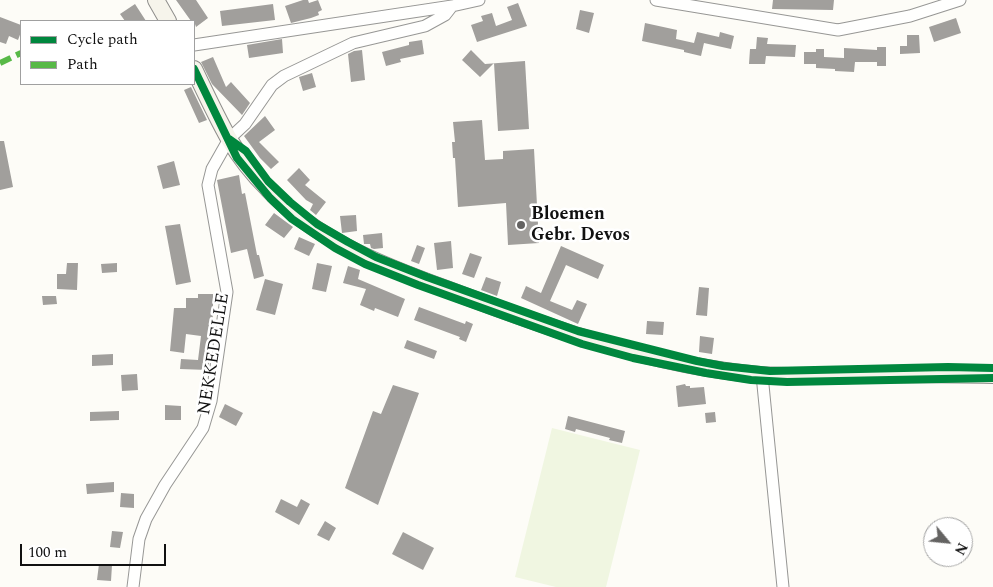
<!DOCTYPE html>
<html>
<head>
<meta charset="utf-8">
<style>
  body { margin:0 }
  #map { position:relative; width:993px; height:587px; overflow:hidden; background:#fdfcf7; font-family:Spectral,serif }
  canvas { display:block }
  .legend { position:absolute; left:20px; top:20px; width:175px; height:65px; box-sizing:border-box; background:#fff; border:1px solid #a0a0a0; margin:0; padding:6px 9px; list-style:none; font-size:15px; color:#111 }
  .legend li { display:flex; align-items:center; gap:10px; height:25px }
  .legend b { width:25px; border:1px solid #a0a0a0 }
  .north { position:absolute; left:923px; top:517px; width:50px; height:50px; box-sizing:border-box; background:#fff; border:1px solid #a0a0a0; border-radius:50%; rotate:118deg; font-size:14px; font-weight:700; line-height:20px; text-align:center; color:#111 }
  .north::after { content:''; display:block; margin:auto; width:18px; height:22px; background:#646362; clip-path:polygon(50% 0,100% 100%,50% 72%,0 100%) }
  .scale { position:absolute; left:20px; top:544px; width:146px; height:22px; box-sizing:border-box; border:2px solid #111; border-top:0; padding-left:6px; font-size:15px; line-height:18px; white-space:nowrap; color:#111; -webkit-text-stroke:4px #fff; paint-order:stroke }
</style>
</head>
<body>
<div id="map">
<canvas width="993" height="587"></canvas>
<ul class="legend">
<li><b style="height:6px;background:#00873e"></b>Cycle path</li>
<li><b style="height:6px;background:#58b947"></b>Path</li>
</ul>
<div class="north">N</div>
<div class="scale">100 m</div>
</div>
<script>
const ctx = document.querySelector('canvas').getContext('2d');
ctx.lineJoin = 'round';
function fill(path, color) {
  ctx.fillStyle = color;
  ctx.fill(path, 'evenodd');
}
function trace(path, color, width, dash) {
  ctx.strokeStyle = color;
  ctx.lineWidth = width;
  ctx.lineCap = dash ? 'butt' : 'round';
  ctx.setLineDash(dash || []);
  ctx.stroke(path);
}
function label(font, color, halo, rows, align = 'center') {
  ctx.font = font + ' Spectral,serif';
  ctx.lineWidth = 5;
  ctx.setLineDash([]);
  ctx.textBaseline = 'middle';
  ctx.strokeStyle = halo;
  ctx.fillStyle = color;
  for (const [text, x, y, turn = 0] of rows) {
    ctx.save();
    ctx.translate(x, y);
    ctx.rotate((+turn || 0) * Math.PI / 180);
    ctx.textAlign = isNaN(turn) ? turn : align;
    if (halo) ctx.strokeText(text, 0, 0);
    ctx.fillText(text, 0, 0);
    ctx.restore();
  }
}
fill(new Path2D(`
  M552 428 640 450 606 587H556L515 577Z`), '#f0f6e1');
fill(new Path2D(`
  M176 0H196L208 18 196 27 194 21H191Z
  M303 0H308L309 3 318 0 322 10 318 12 319 15 311 18 291 23 285 6Z
  M773 0H834L833 10 772 9Z
  M518 3 527 26 477 42 471 25 483 21 481 16 492 13 496 26 512 20 507 7Z
  M135 4 146 21H125L120 14Z
  M273 4 275 20 222 26 220 11Z
  M580 10 594 13 589 33 576 29Z
  M0 17 21 25V32L18 40 9 36 6 44 0 42Z
  M956 18 961 33 934 42 929 27Z
  M645 23 677 30 676 39 694 43 697 32 719 37 720 32 734 36 731 49 704 43 701 56 684 52V50L642 41Z
  M907 35H919L920 53 900 54V46H907Z
  M757 37 768 38 767 44 796 45 795 57 766 56 765 64H749L750 49H756Z
  M282 39 283 53 249 58 247 45Z
  M422 40 424 54 400 59 401 62 386 66 382 52 409 45V42Z
  M877 47H886V66H877V62H855L854 72 835 71V69L816 68V64H804V52H816V49H824V57L844 58V48L877 50Z
  M362 50 365 80 351 82 348 54 354 51Z
  M471 50 485 64 525 61 529 129 498 131 494 63 480 77 462 60Z
  M213 57 226 87 231 82 250 103 242 115 212 84 201 62Z
  M312 73 316 87 303 91 299 77Z
  M191 87 207 120 199 123 184 90Z
  M265 116 275 130 259 142 279 162 271 169 260 158 244 136Z
  M482 120 485 160 503 159V151L534 149 539 243 508 245 506 203 458 207 455 158H453L452 142H455L453 122Z
  M0 141H4L13 187 0 190Z
  M174 161 180 185 163 189 157 166Z
  M299 168 310 180 305 185 326 202 316 215 310 210 313 204 306 200 287 180Z
  M239 175 242 194 245 193 257 255H259L264 276 254 279 247 249 231 253 217 180Z
  M274 213 293 227 284 238 265 225Z
  M356 215 357 231 342 233 340 216Z
  M180 224 191 282 176 285 165 226Z
  M382 233 383 248 374 249 371 248 370 244H364L363 235Z
  M299 237 315 244 309 256 294 249Z
  M451 241 453 268 437 270 434 243Z
  M417 245 425 248 419 264 411 261Z
  M561 246 604 265 598 279 566 265 550 301 572 310 577 300 587 304 578 324 521 298 526 286 541 293Z
  M470 253 482 257 474 278 462 274Z
  M67 263H78L77 290 57 289V274H66Z
  M117 263V272L102 273 101 264Z
  M317 263 332 266 326 292 312 289Z
  M348 266 360 270 358 279 405 299 398 317 375 308 374 311 360 305 366 289 343 283Z
  M486 277 501 282 497 296 481 290Z
  M265 279 283 284 275 315 256 310Z
  M699 287 709 288 707 316 696 315Z
  M198 294H213V314L210 345H212L208 370 180 369 181 359 198 360 201 336 186 334 184 353 170 351 174 308H186V298H198Z
  M42 296H56L57 304 43 305Z
  M419 307 465 324 466 321 473 324 466 342 459 339 460 337 414 320Z
  M647 321 664 322 663 335 646 334Z
  M700 336 714 338 712 354 699 352Z
  M407 340 437 351 434 359 404 348Z
  M113 354V365L92 366V355Z
  M137 374 138 390 122 391 121 375Z
  M685 384 686 386H690V388L704 387 706 404 678 407 676 386Z
  M393 385 419 393 378 505 345 488 373 411 381 414Z
  M225 404 243 413 236 426 219 417Z
  M165 405 181 406V420H165Z
  M119 411V420L90 421V412Z
  M715 412 716 422 706 423 705 413Z
  M568 416 625 431 622 443 609 440 610 438 576 429 575 432 565 429Z
  M114 482V492L87 494 86 484Z
  M121 493 134 494V508L120 507Z
  M281 499 297 507 301 499 310 504 299 525 275 512Z
  M325 521 336 528 329 541 317 535Z
  M112 531 123 532 120 548 110 547Z
  M403 532 434 548 423 570 392 554Z
  M99 564 112 565 111 581 97 580Z`), '#a19f9c');
const street = new Path2D(`
  M656 0 838 30 910 16 960 0
  M194 45 452 6 479 0
  M762 375 783 587
  M133 587 139 539 146 519 165 485 203 428 211 401 227 292 208 185 212 169 229 139 245 124 272 85 284 76 353 43 425 26 445 15 452 6`);
const secondary = new Path2D(`
  M156 0 168 21
  M194 69C205 92 216 116 229 139 239 156 254 175 268 189 317 241 383 266 449 290 551 329 651 365 760 375 802 378 842 375 884 374 920 374 957 374 993 375`);
trace(street, '#979795', 13);
trace(secondary, '#8e8d8b', 18);
trace(street, '#fffffe', 11);
trace(secondary, '#f6f4eb', 16);
trace(new Path2D(`
  M0 63 21 53`), '#58b947', 6, [12, 6]);
trace(new Path2D(`
  M194 69 237 158 270 198 292 219 335 248 365 264 418 285 582 344 633 358 706 373 751 380 787 382 993 378
  M229 139 246 151 268 181 290 202 317 224 348 242 376 257 427 277 578 331 697 361 723 366 770 371 948 367 993 368`), '#00873e', 8);
for (const [x, y, r, color] of [
  [521,225,5,"#646362"]
]) {
  const dot = new Path2D();
  dot.arc(x, y, r, 0, 2 * Math.PI);
  ctx.fillStyle = color;
  ctx.fill(dot);
  trace(dot, '#fff', 2);
}
label('bold 18px', '#111', '#fff', [
  ["Bloemen",531,215],
  ["Gebr. Devos",531,236]
], 'left');
label('18px', '#111', '#fff', [
  ["NEKKEDELLE",215,354,-81]
]);
</script>
</body>
</html>
